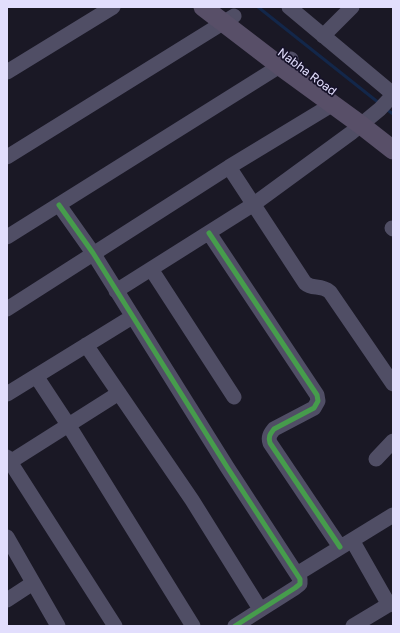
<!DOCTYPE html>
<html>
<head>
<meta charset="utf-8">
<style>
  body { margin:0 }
  #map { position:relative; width:400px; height:633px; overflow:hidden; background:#1a1825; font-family:"Golos Text",sans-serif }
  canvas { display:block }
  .frame { position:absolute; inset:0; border:8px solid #e2defd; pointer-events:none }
</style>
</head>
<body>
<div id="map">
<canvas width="400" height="633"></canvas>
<div class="frame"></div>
</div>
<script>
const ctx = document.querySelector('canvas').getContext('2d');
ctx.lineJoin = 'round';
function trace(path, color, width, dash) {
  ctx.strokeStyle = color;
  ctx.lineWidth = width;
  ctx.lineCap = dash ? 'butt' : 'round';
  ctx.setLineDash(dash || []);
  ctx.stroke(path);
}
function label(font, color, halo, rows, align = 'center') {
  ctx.font = font + ' "Golos Text",sans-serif';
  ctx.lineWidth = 3.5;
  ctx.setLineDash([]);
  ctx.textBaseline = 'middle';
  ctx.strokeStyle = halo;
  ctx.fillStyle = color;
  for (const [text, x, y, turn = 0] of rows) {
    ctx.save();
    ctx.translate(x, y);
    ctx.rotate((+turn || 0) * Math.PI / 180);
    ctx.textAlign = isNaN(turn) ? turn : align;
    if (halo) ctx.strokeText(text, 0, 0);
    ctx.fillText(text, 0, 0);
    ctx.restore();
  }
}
trace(new Path2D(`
  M258 7 379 103
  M386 109 393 114`), '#13274a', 3);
trace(new Path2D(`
  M289 7 393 94
  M323 36 352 7
  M7 72 113 7
  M7 157 234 16
  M229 167 305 283C313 290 320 284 330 292L393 384
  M59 205 93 253 227 467 300 579V584L295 588 235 626
  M392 228 393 229
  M209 233 317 395 318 401 314 408 274 429C270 434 268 437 270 443L340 547
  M7 237 291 59
  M151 269 234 397
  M116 291 254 204 351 133 380 109 393 95
  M7 309 229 167 333 104
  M86 345 192 500 260 609
  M36 376 69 426 193 626
  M7 394 132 317
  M7 457 115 626
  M376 459 393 441
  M10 462 119 393
  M7 537 58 626
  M352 540 389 605
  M297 574 393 515
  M7 600 33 583
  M353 626 393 602`), '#504e65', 15);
trace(new Path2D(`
  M203 7 280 66 361 125 393 150`), '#584f68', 19);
trace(new Path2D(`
  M59 205 93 253 227 467 300 579V584L295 588 235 626
  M209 233 317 395 318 401 314 408 274 429C270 434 268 437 270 443L340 547`), '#469c4c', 5);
label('12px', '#e2defd', '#17132a', [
  ["Nabha Road",307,72,37]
]);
</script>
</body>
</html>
